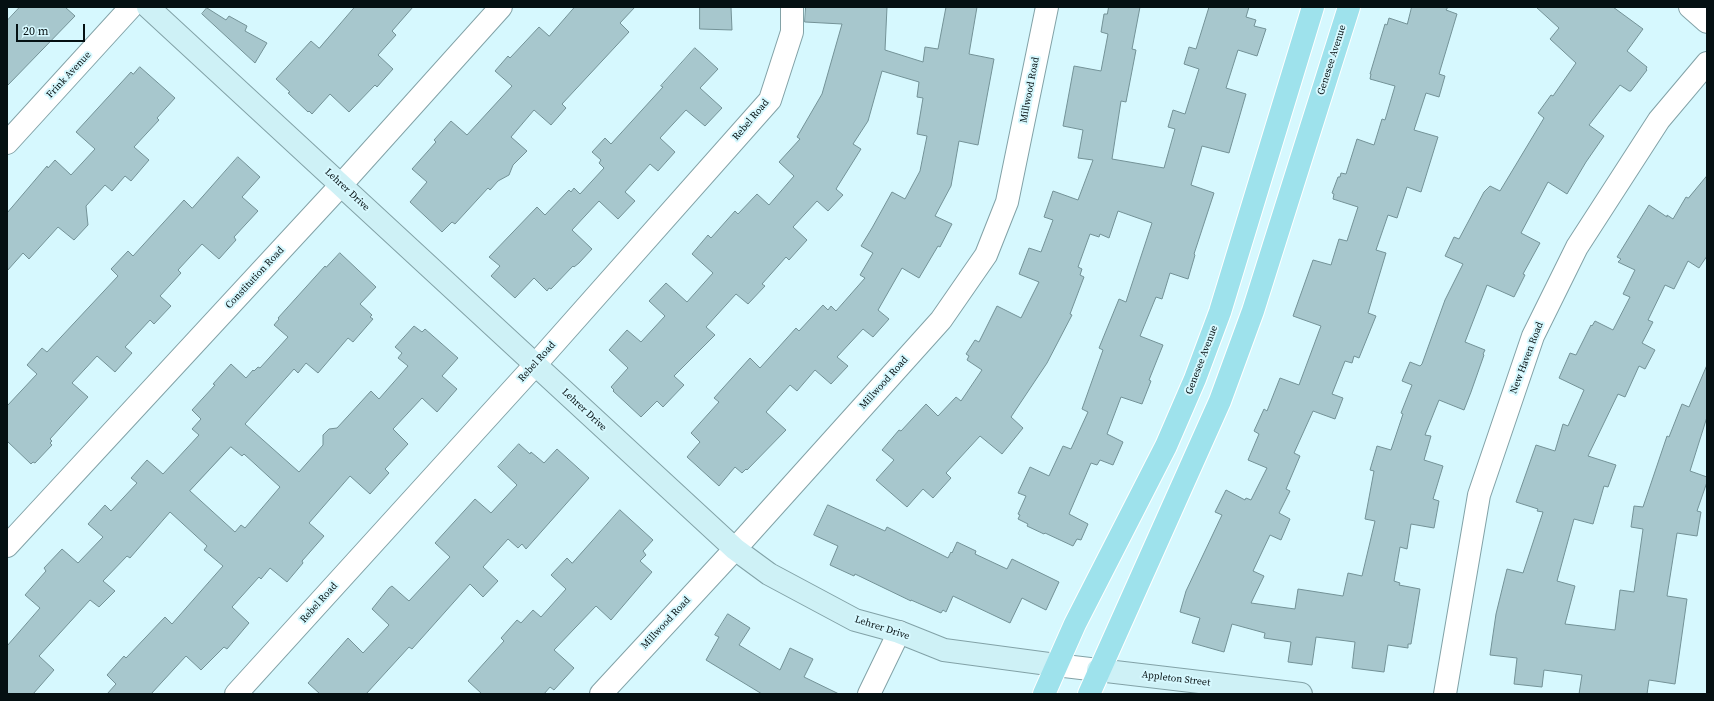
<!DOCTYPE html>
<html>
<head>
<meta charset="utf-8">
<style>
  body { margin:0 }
  #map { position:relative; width:1714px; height:701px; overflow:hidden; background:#d6f8fe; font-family:"Source Serif 4",serif }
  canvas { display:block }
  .frame { position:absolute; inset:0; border:8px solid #051012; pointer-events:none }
  .scale { position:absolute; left:16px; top:24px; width:69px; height:18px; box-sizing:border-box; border:2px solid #051012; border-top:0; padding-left:5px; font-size:12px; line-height:14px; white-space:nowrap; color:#051012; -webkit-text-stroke:3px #d6f8fe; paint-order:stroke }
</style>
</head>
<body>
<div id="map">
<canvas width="1714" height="701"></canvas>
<div class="frame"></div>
<div class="scale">20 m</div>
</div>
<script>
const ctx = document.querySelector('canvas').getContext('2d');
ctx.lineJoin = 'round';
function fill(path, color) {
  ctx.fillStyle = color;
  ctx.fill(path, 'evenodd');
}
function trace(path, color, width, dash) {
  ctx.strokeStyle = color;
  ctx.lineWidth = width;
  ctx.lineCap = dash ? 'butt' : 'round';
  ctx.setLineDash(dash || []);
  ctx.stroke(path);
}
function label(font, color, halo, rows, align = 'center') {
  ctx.font = font + ' "Source Serif 4",serif';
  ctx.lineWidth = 4;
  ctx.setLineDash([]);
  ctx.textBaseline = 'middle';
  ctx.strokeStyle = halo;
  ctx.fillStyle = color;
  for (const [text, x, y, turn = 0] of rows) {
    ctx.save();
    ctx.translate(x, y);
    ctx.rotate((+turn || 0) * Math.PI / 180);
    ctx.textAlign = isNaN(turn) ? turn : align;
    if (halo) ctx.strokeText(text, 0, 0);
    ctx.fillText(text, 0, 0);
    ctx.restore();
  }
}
const building = new Path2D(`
  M20 7H65L75 16 7 86V21Z
  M355 7H413L392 31 396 35 378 55 393 69 377 87 375 85 349 112 330 94 312 114 309 111 308 112 288 93 290 92 276 79 311 41 319 48Z
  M575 7H635L620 23 629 32 562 104 566 108 551 125 534 110 511 137 527 151 513 165 509 175 498 181 490 190 488 188 455 224 452 222 442 232 410 202 427 182 412 169 436 142 434 140 451 121 467 135 512 86 495 71 508 56 510 58 539 27 549 36Z
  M700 7H731L732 30 700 29Z
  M806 7H887L885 50 923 62 925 47 938 49 946 7H977L969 54 994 59 988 91 978 145 959 141 951 186 935 216 952 224 940 247 938 246 919 278 902 268 878 310 889 319 873 337 863 329 837 357 848 366 831 384 815 370 797 391 790 385 766 412 786 430 747 470 746 469 742 473 735 467 719 486 687 457 700 442 691 433 719 402 714 398 750 358 760 368 796 328 799 331 823 305 828 310 831 306 836 311 865 278 860 275 873 253 861 246 872 228 892 192 905 199 920 171 927 136 917 134 923 98 917 97 919 82 882 71 868 121 853 144 861 149 836 189 843 195 828 211 817 201 793 227 807 240 789 260 786 257 762 284 765 286 748 304 736 294 706 327 715 335 674 376 684 385 663 407 657 401 641 417 613 391 614 390 611 387 628 368 609 350 627 330 641 342 665 316 649 301 666 283 687 302 713 273 692 254 708 235 711 238 735 211 738 214 757 194 769 205 794 176 779 162 800 139 797 137 822 94 842 24 805 22Z
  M1109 7H1140L1132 49 1136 50 1126 102 1121 101 1112 159 1164 168 1175 129 1168 127 1173 110 1185 114 1199 69 1184 64 1189 47 1196 49 1209 7H1249L1246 17 1256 20 1254 26 1266 29 1257 56 1238 50 1226 88 1246 94 1229 153 1202 146 1191 185 1214 193 1194 254 1195 255 1188 279 1170 273 1162 299 1156 297 1140 336 1163 345 1149 380 1151 381 1142 404 1121 397 1107 434 1123 442 1113 465 1100 460 1097 465 1091 463 1069 514 1088 524 1081 540 1077 539 1073 546 1045 533 1044 534 1027 526 1028 524 1018 519 1020 515 1018 514 1026 496 1018 493 1030 467 1049 476 1063 446 1071 449 1088 412 1082 409 1103 350 1099 348 1119 299 1126 302 1152 223 1118 211 1109 238 1100 234 1099 237 1090 234 1078 267 1082 269 1080 275 1084 277 1070 314 1072 315 1047 363 1011 417 1023 428 1002 454 980 436 946 473 951 478 933 498 923 489 907 507 876 480 894 460 882 450 899 430 901 431 926 404 938 416 956 397 961 401 982 370 967 360 969 356 966 354 975 340 979 342 997 306 1021 318 1039 282 1019 274 1029 248 1041 252 1053 220 1044 217 1053 191 1078 200 1093 160 1078 158 1083 130 1063 126 1074 66 1101 71 1108 34 1101 32 1104 14H1107Z
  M1412 7H1448L1446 10 1457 14 1439 74 1445 76 1439 97 1426 93 1414 130 1438 137 1421 192 1407 187 1397 218 1388 215 1376 250 1386 253 1368 313 1376 316 1359 358 1354 356 1352 363 1345 361 1332 394 1343 398 1335 419 1313 411 1294 453 1300 456 1286 489 1290 491 1279 513 1290 519 1281 540 1270 535 1253 571 1264 576 1251 603 1295 609 1298 589 1343 596 1348 573 1362 576 1375 521 1365 519 1374 471 1370 470 1377 446 1391 450 1403 414 1401 413 1412 385 1402 381 1410 362 1420 366 1422 364 1445 300 1463 264 1445 256 1454 237 1459 239 1484 192 1490 186 1500 191 1544 118 1538 113 1551 95 1553 96 1576 63 1550 39 1559 28 1536 7H1613L1643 29 1627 51 1647 67 1646 69 1647 70 1631 91H1629L1620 85 1589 125 1604 136 1586 162 1567 194 1548 182 1521 233 1540 243 1523 274 1525 275 1514 297 1487 285 1465 342 1485 350 1483 354 1484 355 1471 392 1464 410 1439 400 1425 435 1431 436 1424 460 1443 466 1433 499 1439 501 1434 528 1411 524 1407 549 1400 547 1394 581 1400 583 1399 585 1420 589 1411 644H1408V648L1388 645 1384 672 1352 668 1355 642 1316 637 1312 665 1288 662 1291 642 1264 638 1265 633 1232 624 1224 652 1192 643 1200 618 1180 612 1186 591 1222 515 1215 512 1226 490 1245 500 1246 498 1251 500 1267 468 1248 460 1259 434 1254 431 1264 409 1267 411 1280 378 1299 385 1321 326 1293 316 1313 260 1331 265 1339 239 1347 241 1358 207 1333 199 1334 194 1332 193 1338 177H1340L1341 173 1346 174 1357 139 1374 145 1382 119 1385 120 1395 86 1370 79 1371 74H1370L1385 24 1387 25 1389 18 1407 24Z
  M207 8 226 20 229 16 247 26 245 31 267 43 255 63 202 14Z
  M695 48 718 69 700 88 722 108 705 126 686 110 660 138 675 152 658 171 650 164 625 192 635 201 618 219 599 201 572 230 592 249 579 263 574 267 573 266 551 289 549 288 547 291 534 278 515 298 491 276 500 266 489 257 537 207 545 215 569 190 571 192 574 188 580 194 604 168 599 163 601 160 592 152 605 138 611 144 663 87 661 86Z
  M140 67 175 98 157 118 159 120 134 147 149 160 131 181 125 176 112 191 105 185 86 206 88 225 74 240 58 227 29 259 23 253 7 271V213L47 166 48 168 55 160 71 175 95 149 76 132 131 72 133 74Z
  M238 157 260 177 242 197 258 211 234 237 236 240 219 259 202 244 178 270 181 273 160 296 171 306 154 324 150 320 125 347 132 353 115 372 97 356 72 383 88 397 50 439 52 441 50 443 52 445 35 463 33 462 31 464 7 441V406L37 374 27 365 42 348 47 352 118 276 111 269 128 251 133 256 184 200 192 208Z
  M1707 176V256L1699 268 1688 261 1674 289 1665 285 1648 320 1653 322 1642 343 1655 350 1645 369 1639 366 1625 397 1618 394 1588 456 1616 465 1608 487 1604 486 1593 524 1574 519 1557 581 1575 586 1565 624 1615 630 1620 590 1634 592 1643 529 1631 527 1634 506 1643 507 1667 436 1669 437 1682 404 1689 407 1707 365V417L1690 471 1707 477V482L1697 511 1701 512 1697 536 1677 533 1667 596 1687 599 1675 684 1649 680 1647 694H1579L1582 675 1544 670 1542 687 1514 684 1517 658 1490 655 1496 614 1507 569 1523 573 1543 512 1537 511 1538 509 1516 502 1536 445 1555 451 1563 424 1568 426 1584 390 1559 378 1570 353 1576 355 1591 325 1592 326 1595 321 1613 330 1630 297 1623 294 1635 270 1618 262 1621 259 1617 257 1649 205 1667 217V215L1673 219 1686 197 1688 198Z
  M340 253 376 287 360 304 372 315 370 317 373 319 353 342 348 338 318 373 306 363 298 373 294 369 245 424 299 472 323 445V435L329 429 337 428 371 391 379 399 408 366 398 358 402 353 395 347 414 326 422 332 425 329 458 358 442 376 457 389 437 412 422 398 393 429 408 444 385 469 389 473 370 494 350 476 309 523 324 536 302 561 303 563 287 582 270 568 261 579 259 577 232 607 249 623 227 649 224 647 201 670 186 656 151 694H107L116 684 107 675 124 656 126 658 165 617 172 624 223 566 204 550 207 546 170 512 130 558 127 556 103 581 115 591 99 607 90 600 39 656 54 670 33 694H7V646L40 608 25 595 46 571 44 568 62 549 78 563 103 537 88 524 105 505 111 511 137 483 131 478 147 460 163 474 199 435 192 429 201 419 192 410 215 385 213 384 231 364 246 378 253 370 254 371 258 367 260 368 288 337 274 325 279 319 278 318 325 266 326 267ZM231 447 242 456 244 454 280 487 245 528 241 525 235 532 190 491Z
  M519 444 530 454 531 452 544 463 557 449 589 478 526 549 522 544 518 548 508 539 483 567 498 581 483 597 470 584 412 649 409 647 366 694H320L308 683 348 638 363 653 389 625 372 609 389 588 392 586 409 601 450 557 435 543 475 499 491 513 517 485 498 467Z
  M828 505 885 531 887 527 948 558 951 552 952 553 957 542 976 551 975 554 1007 569 1012 559 1059 582 1046 610 1022 598 1010 623 953 596 946 612 943 610 941 613 911 600V601L855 574 854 576 830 565 838 546 814 535Z
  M620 510 653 540 643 551 646 555 640 561 652 572 611 620 596 606 554 650 574 668 554 690 550 687 544 694H482L468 681 504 641 501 638 517 620 521 623 533 610 541 617 566 589 551 575 567 558 572 563Z
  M728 614 750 628 739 645 780 670 790 648 813 659 804 677 839 694H762L706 660 719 637 715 635Z`);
fill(building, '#a7c7cd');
trace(building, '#739297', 1);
const street = new Path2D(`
  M1690 7 1707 22
  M7 143 131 7
  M7 546 341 185 501 7
  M1056 665 1098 670
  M236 694 535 365 770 100 792 32V7
  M601 694 735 549 941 320 986 255 1007 202 1047 7
  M869 694 899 632
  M1445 694 1479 495 1533 336 1577 247 1659 120 1707 63`);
const secondary = new Path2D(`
  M148 7 735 549 769 574 855 620 899 632 944 650 1056 665
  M1098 670 1301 694`);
const primary = new Path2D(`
  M1044 694 1075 624 1166 446 1195 379 1220 312 1313 7
  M1089 694 1220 401 1253 311 1349 7`);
trace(street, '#82a2a7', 24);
trace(secondary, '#82a2a7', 24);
trace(primary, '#fff', 24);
trace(street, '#fff', 22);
trace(secondary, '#cef1f6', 22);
trace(primary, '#9ee2ec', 22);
label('10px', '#051012', '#d6f8fe', [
  ["Genesee Avenue",1332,60,-72],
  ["Frink Avenue",69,75,-47],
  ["Millwood Road",1030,90,-79],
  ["Rebel Road",751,120,-50],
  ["Lehrer Drive",347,190,43],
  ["Constitution Road",255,278,-47],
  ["New Haven Road",1527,358,-69],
  ["Genesee Avenue",1202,360,-69],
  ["Rebel Road",537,362,-48],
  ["Millwood Road",884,383,-48],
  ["Lehrer Drive",584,410,43],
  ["Rebel Road",319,603,-48],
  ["Millwood Road",666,623,-47],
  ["Lehrer Drive",882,628,18],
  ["Appleton Street",1176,679,7]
]);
</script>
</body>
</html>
